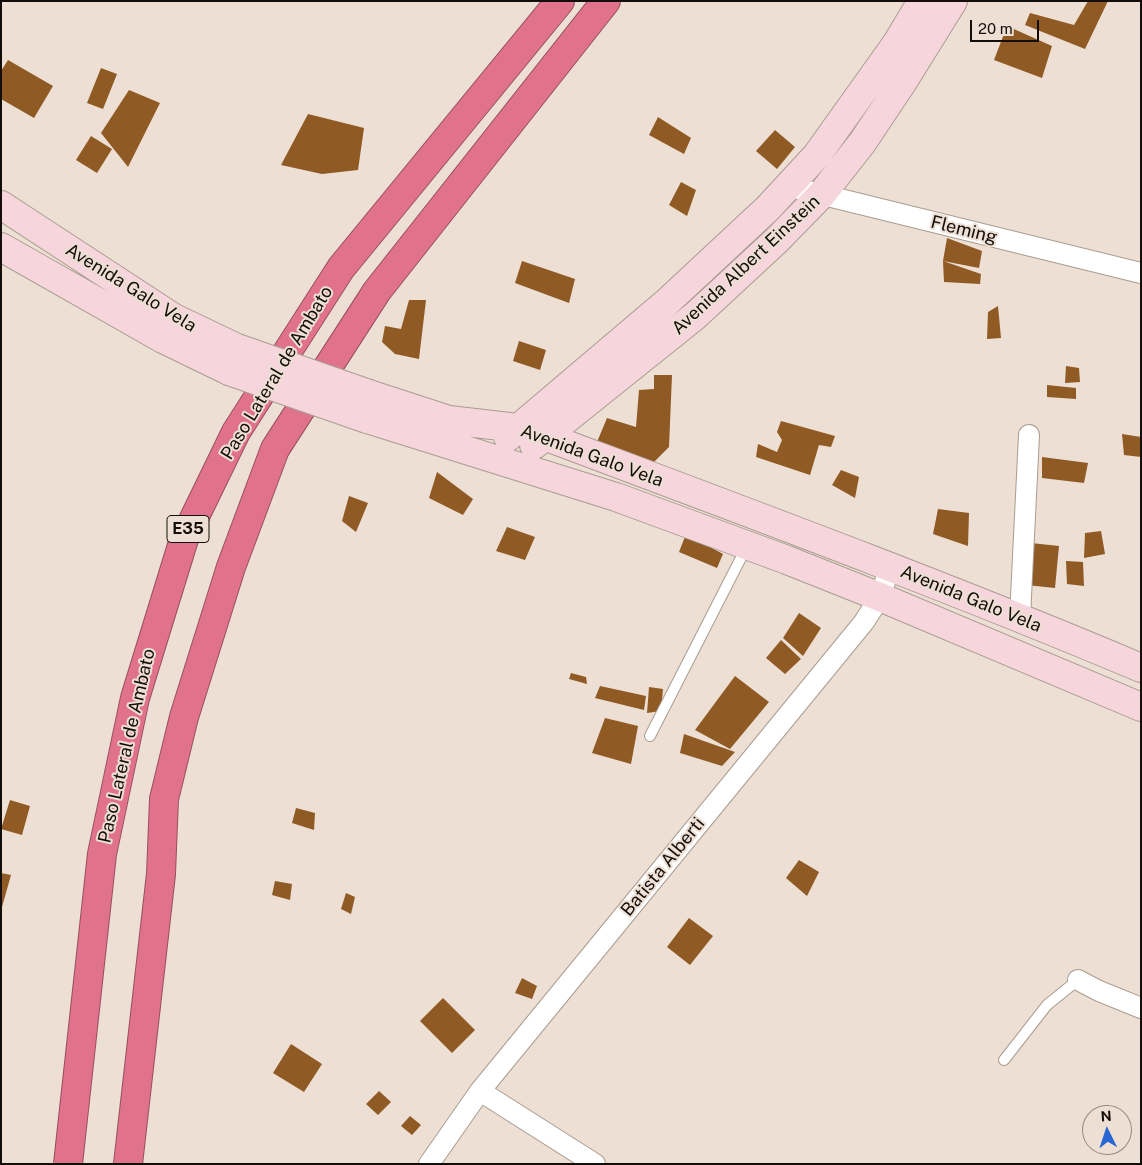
<!DOCTYPE html>
<html>
<head>
<meta charset="utf-8">
<style>
  body { margin:0 }
  #map { position:relative; width:1142px; height:1165px; overflow:hidden; background:#eddfd3; font-family:"Public Sans",sans-serif }
  canvas { display:block }
  .frame { position:absolute; inset:0; border:2px solid #130e0a; pointer-events:none }
  .north { position:absolute; left:1082px; top:1105px; width:50px; height:50px; box-sizing:border-box; background:#eddfd3; border:1px solid #968b83; border-radius:50%; rotate:356deg; font-size:14px; font-weight:700; line-height:20px; text-align:center; color:#130e0a }
  .north::after { content:''; display:block; margin:auto; width:18px; height:22px; background:#2a66d3; clip-path:polygon(50% 0,100% 100%,50% 72%,0 100%) }
  .scale { position:absolute; left:970px; top:20px; width:69px; height:22px; box-sizing:border-box; border:2px solid #130e0a; border-top:0; padding-left:6px; font-size:15px; line-height:18px; white-space:nowrap; color:#130e0a; -webkit-text-stroke:4px #eddfd3; paint-order:stroke }
</style>
</head>
<body>
<div id="map">
<canvas width="1142" height="1165"></canvas>
<div class="frame"></div>
<div class="north">N</div>
<div class="scale">20 m</div>
</div>
<script>
const ctx = document.querySelector('canvas').getContext('2d');
ctx.lineJoin = 'round';
function fill(path, color) {
  ctx.fillStyle = color;
  ctx.fill(path, 'evenodd');
}
function trace(path, color, width, dash) {
  ctx.strokeStyle = color;
  ctx.lineWidth = width;
  ctx.lineCap = dash ? 'butt' : 'round';
  ctx.setLineDash(dash || []);
  ctx.stroke(path);
}
function label(font, color, halo, rows, align = 'center') {
  ctx.font = font + ' "Public Sans",sans-serif';
  ctx.lineWidth = 4;
  ctx.setLineDash([]);
  ctx.textBaseline = 'middle';
  ctx.strokeStyle = halo;
  ctx.fillStyle = color;
  for (const [text, x, y, turn = 0] of rows) {
    ctx.save();
    ctx.translate(x, y);
    ctx.rotate((+turn || 0) * Math.PI / 180);
    ctx.textAlign = isNaN(turn) ? turn : align;
    if (halo) ctx.strokeText(text, 0, 0);
    ctx.fillText(text, 0, 0);
    ctx.restore();
  }
}
fill(new Path2D(`
  M1088 1H1108L1085 49 1025 25 1030 13 1074 25Z
  M1007 26 1052 46 1042 78 994 60Z
  M8 60 53 86 34 118 1 99V71Z
  M101 68 117 74 103 109 87 103Z
  M129 90 160 103 128 167 101 133Z
  M308 114 364 128 358 170 322 174 281 165Z
  M658 117 691 138 684 154 649 135Z
  M775 130 795 147 777 169 756 151Z
  M91 136 112 149 97 173 76 160Z
  M681 182 696 190 687 216 669 205Z
  M947 238 982 251 979 268 943 261Z
  M522 261 575 279 569 303 515 283Z
  M943 261 981 274 980 284 944 282Z
  M409 300H426L419 359 395 354 382 342 385 326 401 329Z
  M998 306 1001 338 987 339 988 312Z
  M519 341 546 350 540 370 513 361Z
  M1066 366 1079 368 1080 382 1065 383Z
  M654 375H672L669 447 652 464 597 442 607 418 636 427 639 390 654 389Z
  M1047 385 1076 388V399L1047 397Z
  M781 421 835 436 831 447 819 445 810 475 756 457 758 444 777 452 782 440 777 432Z
  M1122 434 1141 437V457L1124 455Z
  M1042 457 1088 463 1084 483 1042 478Z
  M841 470 859 477 855 498 832 485Z
  M437 472 473 499 463 515 429 498Z
  M349 496 368 503 356 532 342 521Z
  M938 509 969 513 968 546 933 534Z
  M507 527 535 537 525 560 496 551Z
  M1101 531 1105 554 1084 558 1085 533Z
  M686 534 723 554 717 568 679 552Z
  M1031 543 1059 546 1055 588 1026 585Z
  M1066 561 1083 562 1084 586 1067 584Z
  M799 613 821 628 803 656 783 638Z
  M781 640 801 659 785 674 766 658Z
  M571 673 586 677 587 684 569 679Z
  M735 676 769 702 730 749 695 730Z
  M600 686 646 696 644 710 595 698Z
  M649 687 663 689 661 711 647 713Z
  M605 718 638 726 631 764 592 753Z
  M684 734 735 752 722 766 680 753Z
  M10 800 30 806 22 835 1 829Z
  M296 808 315 813 314 830 292 823Z
  M799 860 819 872 807 896 786 878Z
  M1 873 11 875 2 907H1Z
  M275 881 292 884 290 900 272 895Z
  M346 893 355 897 351 914 341 909Z
  M689 918 713 936 690 965 667 947Z
  M522 978 537 986 532 999 515 993Z
  M443 998 475 1030 452 1053 420 1021Z
  M291 1044 322 1064 304 1092 273 1073Z
  M379 1091 391 1102 378 1115 366 1104Z
  M410 1116 421 1125 412 1135 401 1126Z`), '#8f5a24');
const lane = new Path2D(`
  M650 736 747 546
  M1004 1060 1047 1005 1078 980`);
const street = new Path2D(`
  M787 186 1141 273
  M1020 617 1029 435
  M1078 980 1099 991 1141 1008
  M480 1091 595 1164
  M429 1164 480 1091 864 622 880 597 890 567`);
const secondary = new Path2D(`
  M1 205 174 318 237 348
  M1 247 163 339 229 371
  M369 394 449 420 518 428 544 436C744 511 944 585 1141 668
  M367 419 616 497 787 560 880 597 1141 707
  M508 437 666 303 768 208 817 155 897 43 922 1
  M534 445 695 316 776 241 821 195 862 143 902 83 953 1`);
const highway = new Path2D(`
  M68 1164 102 854 135 698 184 539 236 432 341 268 560 1
  M128 1164 161 874 164 799 184 717 231 567 275 449 377 291 606 1`);
trace(lane, '#a99c90', 12);
trace(street, '#a99c90', 22);
trace(secondary, '#a99c90', 30);
trace(highway, '#98505e', 30);
trace(lane, '#fff', 10);
trace(street, '#fff', 20);
trace(secondary, '#f6d5dc', 28);
trace(highway, '#e0738b', 28);
const secondaryBridge = new Path2D(`
  M237 348 369 394
  M229 371 367 419`);
trace(secondaryBridge, '#a99c90', 30, []);
trace(secondaryBridge, '#f6d5dc', 28);
for (const [x, y, w] of [
  [188,529,42]
]) {
  const box = new Path2D();
  box.roundRect(x - w / 2, y - 13.5, w, 27, 4);
  ctx.fillStyle = '#eddfd3';
  ctx.fill(box);
  trace(box, '#130e0a', 1);
}
label('bold 16px', '#130e0a', null, [
  ["E35",188,529]
]);
label('18px', '#130e0a', '#eddfd3', [
  ["Fleming",964,230,14],
  ["Avenida Albert Einstein",746,265,-43],
  ["Avenida Galo Vela",131,288,32],
  ["Paso Lateral de Ambato",277,373,-59],
  ["Avenida Galo Vela",592,456,20],
  ["Avenida Galo Vela",971,599,22],
  ["Paso Lateral de Ambato",127,746,-77],
  ["Batista Alberti",663,867,-51]
]);
</script>
</body>
</html>
